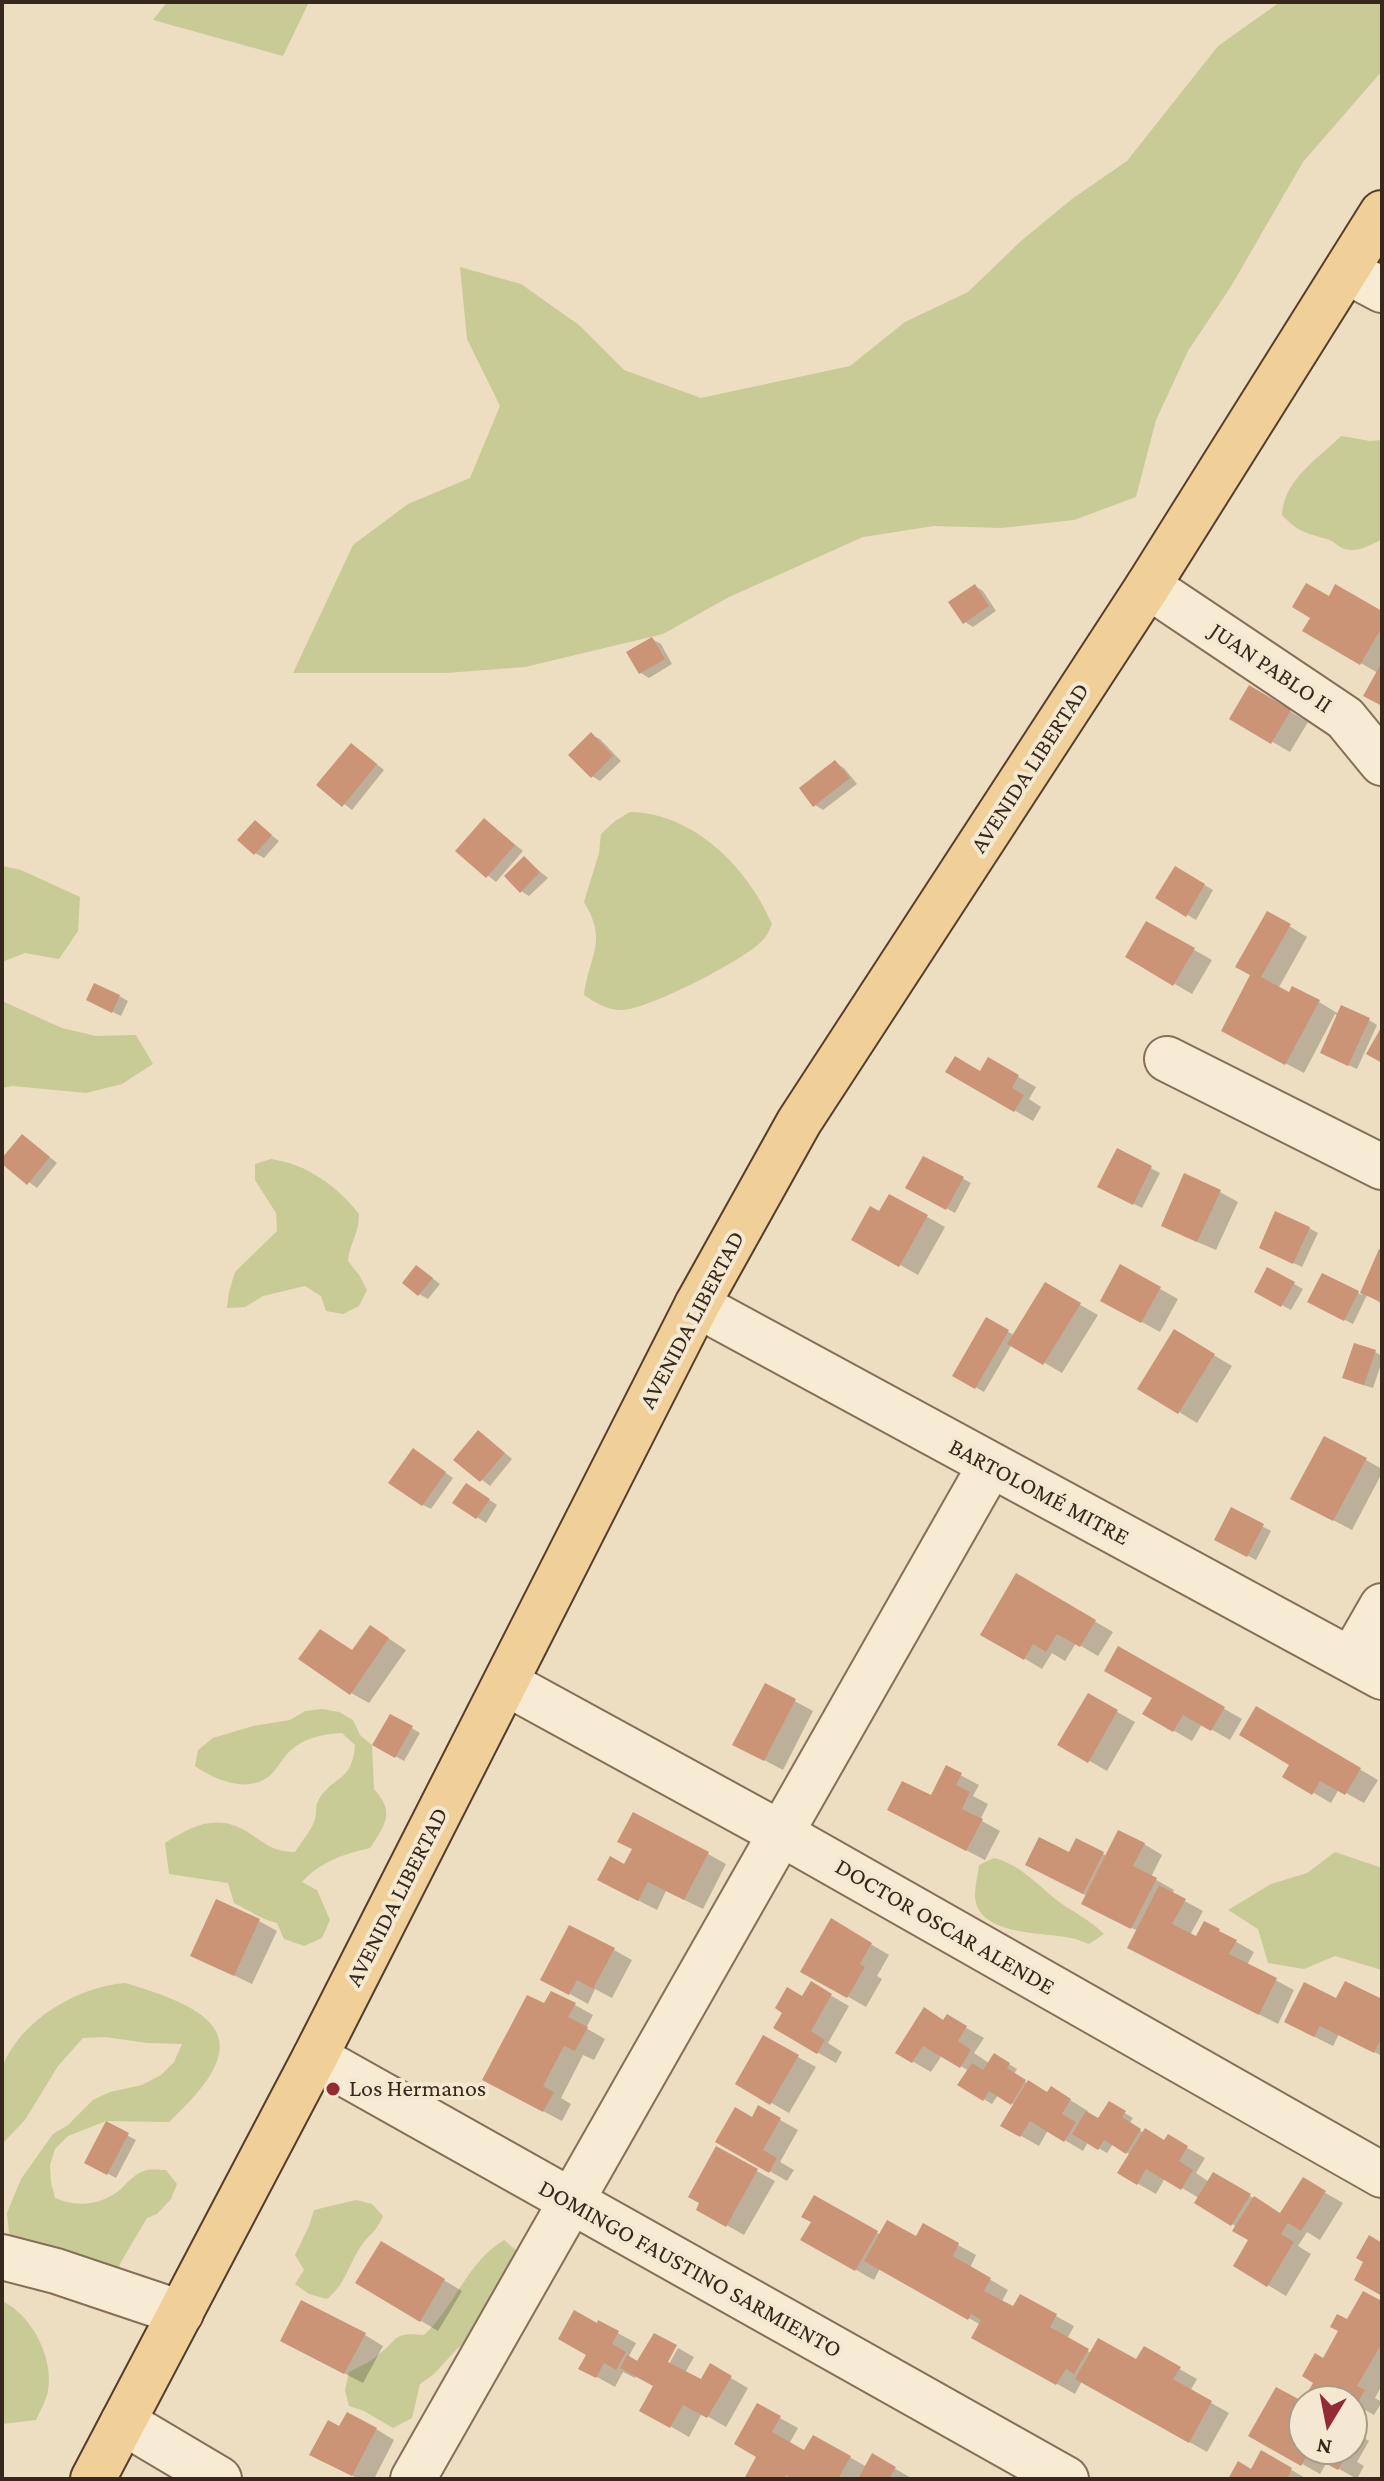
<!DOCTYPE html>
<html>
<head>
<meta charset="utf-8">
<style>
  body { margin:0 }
  #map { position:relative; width:1384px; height:2481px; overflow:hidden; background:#edddc1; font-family:"Crimson Pro",serif }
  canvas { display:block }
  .frame { position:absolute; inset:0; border:4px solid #36281d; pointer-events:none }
  .north { position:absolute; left:1288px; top:2385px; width:80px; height:80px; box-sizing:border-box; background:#f5e8d0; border:2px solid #a99b88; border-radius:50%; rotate:190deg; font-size:22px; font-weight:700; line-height:32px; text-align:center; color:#36281d }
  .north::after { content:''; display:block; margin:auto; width:28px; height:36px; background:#942a32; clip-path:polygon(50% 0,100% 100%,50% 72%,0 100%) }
</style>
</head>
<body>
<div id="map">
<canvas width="1384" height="2481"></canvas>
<div class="frame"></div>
<div class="north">N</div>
</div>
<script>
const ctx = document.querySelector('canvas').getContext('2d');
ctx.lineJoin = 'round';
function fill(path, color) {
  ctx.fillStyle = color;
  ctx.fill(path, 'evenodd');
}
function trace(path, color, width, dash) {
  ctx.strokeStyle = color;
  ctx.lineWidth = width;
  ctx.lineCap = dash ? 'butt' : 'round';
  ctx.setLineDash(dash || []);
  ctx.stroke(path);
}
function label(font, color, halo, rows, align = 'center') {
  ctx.font = font + ' "Crimson Pro",serif';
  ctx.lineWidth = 8;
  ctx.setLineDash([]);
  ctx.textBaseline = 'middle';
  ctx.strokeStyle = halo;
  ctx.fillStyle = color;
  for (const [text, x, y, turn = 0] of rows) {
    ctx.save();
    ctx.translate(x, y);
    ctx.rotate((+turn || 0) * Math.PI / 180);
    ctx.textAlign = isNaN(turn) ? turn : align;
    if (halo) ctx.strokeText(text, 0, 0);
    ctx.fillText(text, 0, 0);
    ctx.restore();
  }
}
fill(new Path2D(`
  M167 2H309L283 56 153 20Z
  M1280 2H1382V71L1303 162 1230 288 1188 351 1156 420 1136 497 1074 520 1001 528 934 526 863 537 727 598 663 634 525 667 446 673H293L353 545 408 504 470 478 500 406 467 339 460 267 521 284 579 325 624 370 701 398 850 366 905 322 968 292 1021 241 1072 199 1127 161 1218 46Z
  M1341 436 1370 441 1382 440V539C1371 545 1358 553 1345 549 1338 547 1334 541 1327 539 1306 533 1298 532 1282 515 1284 479 1318 459 1341 436Z
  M630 812C694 813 748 868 772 924 770 929 767 936 763 940 743 961 652 1007 624 1010 608 1011 596 1003 584 995 590 953 608 942 584 902L599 853 601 834 615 821Z
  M2 866 21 870 80 897 78 931 59 959 25 953 2 962Z
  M2 1001 62 1028 96 1036 136 1035 153 1064 122 1084 86 1093 13 1086 2 1088Z
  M271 1159C307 1164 337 1186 359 1214 359 1234 350 1242 348 1261L359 1275 367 1290 359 1306 343 1314 326 1311 321 1296 305 1286 263 1296 245 1307 227 1308 229 1292 235 1272 277 1231 276 1213 255 1180V1164Z
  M322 1709 339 1712 353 1720 360 1735 372 1745 374 1789C395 1812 386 1824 370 1848 344 1854 320 1862 302 1882L317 1890 330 1920 322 1938 304 1946 284 1939 277 1923C260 1919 249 1910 234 1903L228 1883 169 1874 165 1843C193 1825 218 1813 249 1833 268 1845 271 1851 295 1852 301 1842 312 1830 315 1819 317 1813 315 1806 318 1801 333 1774 352 1784 355 1745L342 1733C323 1734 305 1737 290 1751 281 1759 276 1773 265 1779 244 1792 213 1779 195 1766L198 1750 213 1738 253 1726 290 1720 305 1711Z
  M1335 1852 1382 1868V1970L1335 1956 1304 1969 1268 1963 1258 1929 1228 1910 1271 1884 1307 1873Z
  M994 1858C1022 1865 1039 1887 1062 1904 1077 1914 1091 1921 1104 1934L1089 1944C1083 1942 1077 1939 1071 1938 1045 1932 985 1936 976 1903 973 1893 978 1875 979 1865Z
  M125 1983C225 2012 256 2042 169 2122L106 2121 68 2136 55 2149 50 2165 51 2182 55 2198C78 2208 102 2205 121 2189 129 2181 135 2173 147 2170 152 2169 160 2170 166 2170L177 2184 171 2199 157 2214 147 2218 121 2262 115 2277 22 2249 9 2233 7 2213 21 2179 53 2134 68 2125 93 2100 110 2092 142 2085 161 2075 174 2062 182 2044 147 2043 105 2037 83 2038 58 2066 25 2120 2 2144C2 2129 0 2075 3 2065 22 2019 78 1987 125 1983Z
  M356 2200 372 2204 383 2216C376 2233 370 2233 361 2246 348 2266 345 2285 327 2299L309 2294 295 2284 304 2270 295 2255 309 2226 314 2210Z
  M504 2240 518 2252 484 2327 457 2349 434 2374 420 2384 412 2418 393 2428 364 2411 349 2406 345 2390 349 2372C359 2367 370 2362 378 2355 399 2339 392 2332 424 2335 454 2308 467 2262 504 2240Z
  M2 2301C32 2315 54 2358 48 2391 46 2401 40 2411 36 2420L2 2424Z`), '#c8cb95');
fill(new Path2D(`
  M975 586 983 591 996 611 973 627 965 622Z
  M1382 613V704L1378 673 1305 631Z
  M652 639 661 644 672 664 649 678 641 673Z
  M1249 687 1308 722 1290 752 1231 718Z
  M591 735 600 739 621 761 600 781 592 776Z
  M359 750 384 770 352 810 319 785Z
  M835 763 844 768 857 784 823 810 815 805Z
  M485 820 523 851 496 882 458 851Z
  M256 823 279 841 264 858 255 853Z
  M524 859 548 878 529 896 521 891Z
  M1176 868 1213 890 1196 920 1158 897Z
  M1268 913 1307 937 1278 989 1290 995 1319 1002 1339 1014 1369 1020 1377 1025 1357 1069 1331 1057 1338 1016 1335 1014 1304 1073 1241 1040 1252 975Z
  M1147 923 1212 960 1192 994 1128 957Z
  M119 996 128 1001 121 1016 96 1004Z
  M989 1060 1036 1087 1029 1099 1041 1107 1033 1121 948 1072 981 1073Z
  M31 1142 57 1163 37 1188 2 1162Z
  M1118 1151 1160 1173 1142 1208 1108 1191Z
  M924 1158 971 1183 955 1213 908 1187Z
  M1220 1192 1238 1202 1216 1250 1181 1235Z
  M890 1196 945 1227 918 1275 854 1239 880 1214Z
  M1309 1228 1318 1233 1302 1267 1270 1252Z
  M1380 1252 1382 1253V1304L1367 1295 1353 1324 1318 1306 1323 1276 1362 1295Z
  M1121 1267 1178 1299 1160 1332 1102 1300Z
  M1268 1269 1303 1289 1291 1310 1256 1291Z
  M425 1272 440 1284 428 1299 419 1294Z
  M1045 1285 1098 1315 1062 1373 1012 1344 984 1392 954 1375 987 1320 1014 1335Z
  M1175 1332 1232 1366 1197 1423 1179 1412Z
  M1375 1352 1382 1356V1361L1373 1388 1353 1382Z
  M487 1438 512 1459 490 1486 456 1460Z
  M422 1456 453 1478 431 1509 423 1505Z
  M1366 1460 1382 1469V1473L1352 1530 1310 1508Z
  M475 1490 497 1505 486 1523 455 1503Z
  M1232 1510 1271 1531 1256 1560 1217 1539Z
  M1017 1576 1113 1632 1098 1656 1076 1643 1065 1661 1052 1653 1042 1669 983 1634Z
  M388 1638 406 1650 369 1703 351 1693 353 1652Z
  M1119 1649 1242 1719 1230 1740 1202 1724 1192 1741 1145 1714 1154 1697Z
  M765 1685 813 1711 783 1770 753 1754Z
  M1089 1696 1135 1722 1107 1771 1060 1744Z
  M1257 1709 1378 1780 1364 1803 1339 1789 1331 1803 1285 1776 1292 1764Z
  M391 1716 420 1733 404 1761 375 1745Z
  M947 1768 979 1785 973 1796 988 1804 980 1820 1000 1831 985 1860 908 1820 932 1798Z
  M1077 1841 1107 1856 1144 1844 1162 1855 1151 1877 1174 1890 1172 1894 1203 1911 1190 1935 1197 1939 1205 1924 1254 1952 1247 1965 1294 1990 1278 2024 1148 1957 1138 1931 1101 1913 1087 1896 1045 1875 1070 1855Z
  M708 1854 726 1864 703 1909 666 1891 657 1910 618 1890 625 1867Z
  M259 1921 277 1931 252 1984 192 1955Z
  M832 1921 889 1955 877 1976 882 1979 866 2007 803 1971Z
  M614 1950 632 1960 612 1998 595 1989 588 2004 543 1979Z
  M811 1984 849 2006 828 2043 842 2052 836 2063 775 2028 803 1999Z
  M1337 2001 1382 2002V2056L1339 2034 1333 2046 1305 2032Z
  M575 2005 593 2015 586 2028 605 2039 594 2060 583 2055 561 2098 571 2104 562 2121 503 2090 545 2006Z
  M947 2017 984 2038 974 2053 989 2063 994 2055 1017 2069 1014 2074 1016 2077 1048 2094 1052 2089 1088 2111 1086 2114 1099 2121 1110 2104 1133 2118 1129 2124 1144 2133 1165 2142 1168 2137 1205 2158 1196 2173 1209 2182 1214 2174 1281 2215 1303 2180 1343 2203 1320 2240 1307 2232 1298 2246 1311 2254 1286 2296 1235 2265 1250 2240 1237 2227 1196 2202 1199 2198 1165 2178 1156 2194 1119 2173 1131 2155 1113 2144 1107 2153 1088 2142 1083 2151 1048 2130 1039 2146 1002 2125 1015 2105 998 2095 992 2104 960 2085 969 2071 942 2055 931 2072 898 2053 944 2022Z
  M764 2038 816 2067 789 2113 738 2084Z
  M759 2108 798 2130 780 2162 794 2170 787 2181 718 2142 753 2119Z
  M106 2124 136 2140 116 2178 86 2162Z
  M717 2149 775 2181 744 2235 698 2209Z
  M815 2198 881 2235 916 2239 924 2226 976 2255 970 2268 1008 2290 1001 2303 1013 2309 1056 2316 1074 2326 1067 2339 1091 2353 1137 2362 1144 2349 1197 2379 1190 2391 1229 2413 1207 2452 1082 2381 1075 2394 974 2337 981 2325 880 2268 874 2280 803 2240 813 2221Z
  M382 2243 462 2291 438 2331 358 2283Z
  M1382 2304V2385L1375 2398 1382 2402 1374 2415 1354 2404 1352 2408V2401H1316L1324 2360 1348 2322Z
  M599 2323 636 2343 629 2356 639 2362 665 2371 678 2348 694 2357 685 2373 701 2382 710 2366 748 2388 726 2427 702 2413 689 2437 642 2410 656 2386 637 2375 635 2378 623 2372 615 2387 581 2368Z
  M365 2335 383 2346 363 2383 301 2351Z
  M1304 2404V2449H1352V2431L1369 2441 1357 2462 1364 2466 1357 2479 1327 2462 1320 2474 1251 2435Z
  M758 2406 798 2428 789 2444 805 2453 814 2437 867 2467 873 2456 913 2479H747L759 2457Z
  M376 2429 394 2440 374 2479H359L330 2464Z
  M1262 2453 1307 2479H1230L1251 2471Z`), '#0003');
fill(new Path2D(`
  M1306 583 1329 596 1335 584 1382 611V627L1360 665 1302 631 1310 618 1292 607Z
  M975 584 989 606 963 624 948 602Z
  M652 637 665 659 639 674 626 652Z
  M1382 662V706L1363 696Z
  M1249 685 1291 710 1271 744 1229 719Z
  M591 732 613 756 591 778 568 755Z
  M351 743 377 764 342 807 316 785Z
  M835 760 850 778 813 807 799 788Z
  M484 818 515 845 486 878 455 851Z
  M255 820 272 835 254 855 237 840Z
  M524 856 540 872 520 893 504 876Z
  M1175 866 1205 884 1186 917 1155 898Z
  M1267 911 1291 924 1261 977 1289 992 1292 986 1320 1000 1285 1065 1221 1031 1250 975 1235 967Z
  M1146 921 1195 948 1173 986 1125 957Z
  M94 983 120 995 112 1013 86 1000Z
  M1341 1005 1370 1018 1348 1066 1320 1053Z
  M1382 1026V1063L1366 1054Z
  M955 1056 980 1071 988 1057 1019 1075 1012 1088 1024 1095 1014 1112 945 1072Z
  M22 1134 50 1157 27 1185 2 1164V1158Z
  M1117 1148 1152 1166 1133 1205 1097 1187Z
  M923 1156 964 1177 946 1210 905 1188Z
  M1184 1173 1221 1190 1197 1242 1161 1226Z
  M889 1194 928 1215 899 1267 851 1240 870 1206 879 1211Z
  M1275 1211 1310 1227 1293 1264 1259 1248Z
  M1379 1249 1382 1251V1302L1360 1293Z
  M1120 1264 1161 1287 1141 1323 1100 1301Z
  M416 1265 433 1278 418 1296 402 1283Z
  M1267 1267 1295 1282 1281 1307 1254 1292Z
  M1322 1273 1359 1291 1344 1321 1307 1302Z
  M1045 1282 1081 1303 1043 1365 1007 1344Z
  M986 1317 1009 1330 975 1389 952 1376Z
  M1174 1329 1215 1354 1178 1414 1137 1389Z
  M1354 1343 1376 1350 1364 1385 1342 1378Z
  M478 1430 505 1453 480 1482 453 1460Z
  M1324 1436 1367 1458 1333 1521 1290 1499Z
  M413 1448 446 1472 422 1506 388 1483Z
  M466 1483 490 1499 476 1519 452 1503Z
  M1231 1507 1264 1524 1247 1557 1214 1540Z
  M1016 1573 1096 1620 1080 1647 1057 1634 1046 1652 1033 1644 1024 1660 980 1635Z
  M370 1625 389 1638 350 1695 298 1659 320 1629 352 1650Z
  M1118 1646 1225 1707 1211 1731 1183 1715 1173 1732 1142 1714 1152 1698 1104 1671Z
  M765 1683 796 1699 764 1761 732 1745Z
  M1088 1693 1118 1710 1088 1763 1057 1745Z
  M1256 1706 1361 1768 1345 1795 1320 1781 1312 1795 1282 1777 1289 1765 1239 1735Z
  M390 1714 413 1726 395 1758 372 1745Z
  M946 1765 962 1773 956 1785 970 1792 962 1809 983 1819 966 1851 887 1810 902 1781 931 1795Z
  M633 1812 709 1852 684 1900 648 1882 638 1901 597 1880 610 1856 624 1864 632 1849 617 1842Z
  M1118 1830 1145 1843 1133 1866 1157 1878 1131 1929 1081 1904Z
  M1039 1837 1069 1852 1076 1838 1104 1852 1083 1894 1025 1865Z
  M1159 1885 1186 1899 1172 1924 1196 1936 1204 1921 1220 1929 1219 1931 1237 1940 1229 1954 1277 1978 1259 2015 1127 1948Z
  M216 1899 260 1919 234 1976 190 1956Z
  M831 1918 872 1943 860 1964 865 1967 847 1998 800 1972Z
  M569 1925 615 1948 593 1989 577 1980 569 1995 540 1980Z
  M811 1981 832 1994 811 2031 825 2040 817 2054 773 2028 782 2013 775 2008 787 1987 802 1996Z
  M1345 1981 1382 1999V2037L1374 2053 1320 2026 1314 2037 1284 2022 1304 1982 1336 1998Z
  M551 1991 576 2003 568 2017 588 2027 575 2051 564 2046 543 2086 554 2092 543 2112 482 2080 527 1995 544 2003Z
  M924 2007 943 2020 947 2014 967 2026 958 2041 971 2050 960 2068 923 2046 912 2063 895 2053Z
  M763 2035 799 2055 770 2105 735 2084Z
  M994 2053 1010 2063 1007 2068 1026 2080 1011 2105 989 2091 983 2101 957 2085 972 2063 983 2070Z
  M1028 2080 1047 2092 1051 2086 1071 2099 1062 2114 1076 2122 1064 2142 1030 2121 1020 2137 1000 2126Z
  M1109 2101 1126 2111 1122 2117 1141 2129 1126 2154 1104 2140 1098 2150 1072 2134 1086 2111 1098 2118Z
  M758 2105 781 2118 763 2150 777 2158 769 2173 715 2142 735 2107 752 2117Z
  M106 2121 129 2133 107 2175 84 2163Z
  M1145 2128 1164 2140 1168 2134 1188 2146 1179 2161 1193 2170 1181 2190 1146 2169 1137 2185 1117 2173Z
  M716 2146 758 2169 726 2227 696 2210 699 2203 688 2197Z
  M1213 2172 1251 2194 1231 2226 1194 2203Z
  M1303 2177 1326 2191 1301 2231 1288 2223 1281 2234 1294 2242 1267 2287 1233 2266 1248 2240 1232 2231 1254 2196 1280 2213Z
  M814 2195 878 2231 855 2271 800 2240 811 2222 801 2217Z
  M887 2220 916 2236 923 2223 959 2243 953 2256 991 2278 984 2291 1013 2306 1020 2294 1057 2314 1050 2327 1089 2349 1074 2374 1066 2369 1056 2385 971 2338 981 2320 971 2314 968 2320 864 2261Z
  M1369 2235 1382 2243V2296L1354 2280 1363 2262 1356 2258Z
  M381 2241 445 2279 420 2322 355 2283Z
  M1363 2291 1382 2301V2343L1357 2386 1365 2390 1355 2407 1352 2405V2401H1345L1336 2396 1332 2401H1312L1305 2397 1313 2383 1302 2376 1315 2353 1323 2358 1338 2331 1330 2327 1337 2314 1347 2319Z
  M301 2300 366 2333 344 2374 280 2341Z
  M574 2310 597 2323 598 2320 619 2331 612 2344 626 2352 616 2370 604 2363 596 2378 578 2369 586 2355 558 2339Z
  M654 2333 677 2345 668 2362 701 2379 710 2363 732 2376 707 2418 683 2405 670 2428 639 2411 653 2386 620 2368 627 2355 637 2361Z
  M1098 2338 1136 2359 1144 2346 1181 2367 1173 2379 1212 2401 1189 2443 1075 2379Z
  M1276 2387 1304 2402V2449H1340L1347 2454 1338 2470 1308 2454 1301 2466 1248 2436Z
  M757 2403 781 2416 772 2432 804 2450 813 2435 851 2456 838 2479H793L786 2475 784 2479H744L756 2457 734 2444Z
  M347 2412 377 2428 352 2476 309 2455 328 2420 339 2426Z
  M1261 2450 1292 2468 1287 2479H1228L1238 2461 1251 2469Z
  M872 2453 896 2467 889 2479H858Z`), '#cb9477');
const minor = new Path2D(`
  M1346 271 1382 290
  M1148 586 1345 718 1382 763
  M1167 1059 1382 1167
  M697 1305 1382 1677
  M1351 1660 1382 1606
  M506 1683 780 1833 1382 2175
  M315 2057 1066 2479
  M2 2257 56 2271 181 2313
  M123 2422 219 2479
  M413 2479 990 1466`);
const major = new Path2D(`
  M93 2479 315 2057 697 1305 799 1122 1148 586 1382 213`);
trace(minor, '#866e59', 48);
trace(major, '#543d2d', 48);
trace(minor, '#f8ebd4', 44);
trace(major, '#f0cf99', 44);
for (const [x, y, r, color] of [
  [333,2089,8,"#942a32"]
]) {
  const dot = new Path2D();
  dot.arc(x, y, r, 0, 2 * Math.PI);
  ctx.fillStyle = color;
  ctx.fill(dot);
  trace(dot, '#f5e8d0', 3);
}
label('24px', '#36281d', '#f5e8d0', [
  ["JUAN PABLO II",1271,668,34],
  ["AVENIDA LIBERTAD",1030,768,-57],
  ["AVENIDA LIBERTAD",692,1320,-62],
  ["BARTOLOMÉ MITRE",1039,1492,28],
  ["AVENIDA LIBERTAD",397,1897,-63],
  ["DOCTOR OSCAR ALENDE",945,1927,30],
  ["DOMINGO FAUSTINO SARMIENTO",690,2269,29]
]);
label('24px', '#36281d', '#f5e8d0', [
  ["Los Hermanos",349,2089]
], 'left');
</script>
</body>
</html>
